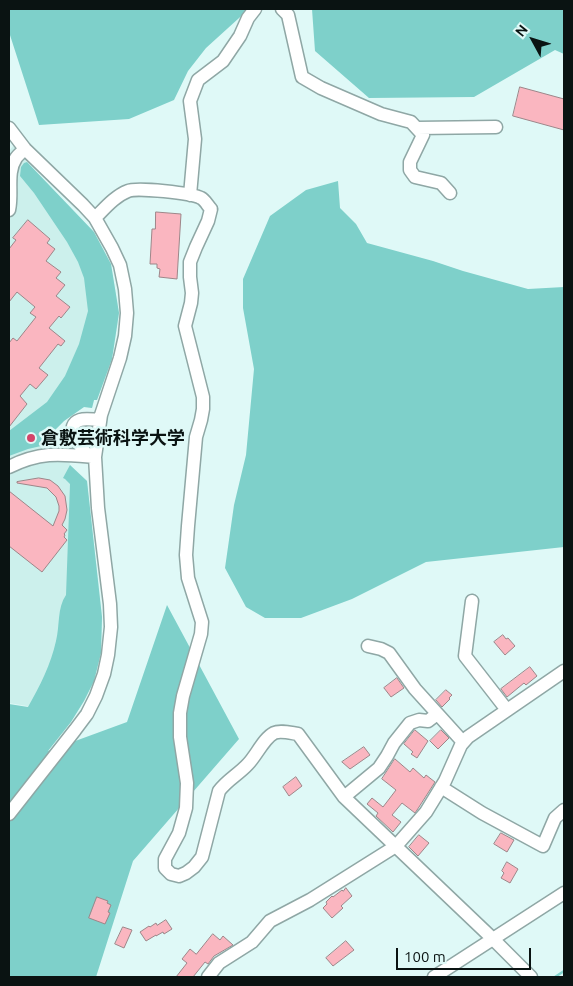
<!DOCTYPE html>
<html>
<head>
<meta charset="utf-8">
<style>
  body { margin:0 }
  #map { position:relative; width:573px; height:986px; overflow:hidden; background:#dff9f7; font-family:Ubuntu,sans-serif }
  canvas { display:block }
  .frame { position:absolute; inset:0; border:10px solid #0a1312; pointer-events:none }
  .north { position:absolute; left:508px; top:15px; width:50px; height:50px; -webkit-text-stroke:4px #dff9f7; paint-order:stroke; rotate:309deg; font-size:14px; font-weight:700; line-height:20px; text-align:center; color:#0a1312 }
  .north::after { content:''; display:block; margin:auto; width:18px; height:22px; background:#0a1312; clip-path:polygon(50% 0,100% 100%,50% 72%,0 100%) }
  .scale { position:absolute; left:396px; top:948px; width:135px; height:22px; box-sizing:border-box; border:2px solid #0a1312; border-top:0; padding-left:6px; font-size:15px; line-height:18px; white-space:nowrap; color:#0a1312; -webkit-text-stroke:4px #dff9f7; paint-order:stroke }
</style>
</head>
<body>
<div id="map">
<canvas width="573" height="986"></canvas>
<div class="frame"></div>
<div class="north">N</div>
<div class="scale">100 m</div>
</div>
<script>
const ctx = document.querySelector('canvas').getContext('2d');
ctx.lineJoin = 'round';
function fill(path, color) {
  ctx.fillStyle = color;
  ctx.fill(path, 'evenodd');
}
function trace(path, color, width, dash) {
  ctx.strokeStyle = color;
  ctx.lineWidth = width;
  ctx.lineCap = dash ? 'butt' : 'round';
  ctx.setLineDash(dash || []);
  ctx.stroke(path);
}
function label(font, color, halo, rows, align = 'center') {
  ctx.font = font + ' Ubuntu,"Noto Sans JP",sans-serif';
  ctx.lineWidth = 5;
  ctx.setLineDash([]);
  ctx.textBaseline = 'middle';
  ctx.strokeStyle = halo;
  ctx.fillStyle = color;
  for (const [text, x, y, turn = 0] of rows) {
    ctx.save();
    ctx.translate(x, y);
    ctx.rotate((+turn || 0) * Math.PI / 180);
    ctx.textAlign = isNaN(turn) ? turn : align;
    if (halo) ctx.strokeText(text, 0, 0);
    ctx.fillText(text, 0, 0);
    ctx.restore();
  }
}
fill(new Path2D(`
  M14 145 27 162 94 232 111 264 119 313 112 359 97 400H94L92 408 84 407 64 421 51 434 54 442 67 443 70 465 87 481 102 617 101 653 94 681 84 701 62 734 27 706 9 703V151Z`), '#ccf0ec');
fill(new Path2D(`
  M9 9H249L206 48 188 71 174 100 129 119 39 125 9 32Z
  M312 9H564V54L555 50 474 97 369 98 315 51Z
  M27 162 94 232 111 264 119 313 112 359 97 400H94L92 408 84 407 64 421 51 434 54 442 67 443V446L47 445 42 440 39 443 41 446 28 449 9 456V431L47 402 65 376 79 344 88 311 84 278 78 262 67 242 34 193 20 176 21 167 24 163Z
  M338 181 340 208 356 224 367 243 433 261 463 271 528 289 564 287V547L426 562 352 599 301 618H265L246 607 225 568 234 505 246 455 254 369 243 308V279L270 216 306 190Z
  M70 465 87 481 102 617 101 653 94 681 84 701 71 722 48 751 127 722 167 605 239 739 133 861 96 977H9V704L28 707C40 686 51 664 56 641 60 625 57 608 66 595L70 484 65 479 63 478Z`), '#7ed0ca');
trace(new Path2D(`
  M555 977 564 971`), '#84d6cf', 2.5);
const building = new Path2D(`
  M520 87 564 99V130L513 116Z
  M156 212 181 214 177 279 159 277 160 269 157 268V264H150L152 229H155Z
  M28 220 50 239 47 243 55 249 46 261 61 272 56 278 65 285 56 296 70 307 61 318 59 316 49 328 65 341 61 346 58 344 39 368 48 375 36 389 30 384 20 396 27 404 9 427V343L13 338 17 341 36 317 30 313 35 307 17 292 9 302V249L16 240 13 238Z
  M39 478 50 480 58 486 65 496 67 510 65 519 62 525 67 530 64 534 65 535 64 537 67 540 42 572 9 546V491L53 526 59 511V506L56 497 47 488 17 483V482Z
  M503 635 506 639 508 638 515 646 505 655 494 642Z
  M530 667 537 676 526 685 524 683 507 697 501 689Z
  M397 678 404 688 391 697 384 688Z
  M446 690 452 695 449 698 450 699 442 707 436 700Z
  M415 730 428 741 417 758 411 754 413 752 404 744Z
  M441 730 449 738 438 749 430 741Z
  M364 747 370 755 350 769 342 762Z
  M395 759 410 772 413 768 424 778 426 775 435 782 419 807 415 813 402 803 392 815 401 822 393 832 376 816 378 813 367 804 372 798 383 807 396 790 382 779Z
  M296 777 302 786 289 796 283 787Z
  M501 833 514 840 507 852 494 844Z
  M419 835 429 843 418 856 409 847Z
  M507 862 518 869 510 883 501 878 504 873 502 871Z
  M346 888 352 896 341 906 343 908 332 918 323 908 327 904 326 902 332 896 333 897 342 890 343 891Z
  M97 897 108 901 107 903 111 905 108 912 110 913 105 924 89 918Z
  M166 920 172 929 164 934 163 932 156 936V935L146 941 140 932 149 926 150 927 156 923 157 925Z
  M123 927 132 930 124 948 115 944Z
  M213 934 220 940 223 936 233 945 214 956 208 964 205 962 193 977H176L187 963 182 959 190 949 196 954Z
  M346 941 354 950 333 966 326 958Z`);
fill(building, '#fab6c0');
trace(building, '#9d8689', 1);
const minor = new Path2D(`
  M282 9 288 15 302 77 321 88 381 114 411 122 423 135 410 162V170L415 177 441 183 450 193
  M9 128 25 149 83 205 95 218 112 248 120 265 125 289 127 313 125 336 120 358 101 415 95 457 98 508 110 604 111 627 108 655 104 674 96 696 87 714 75 730 9 814
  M417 128 496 127
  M190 195 195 139 190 101 198 80 223 61 240 36 248 18 255 9
  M9 210C13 193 6 173 16 158 18 155 22 152 25 149
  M95 218C105 208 115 196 128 191 136 187 192 193 201 198 205 200 208 206 211 209L208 221 196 247 190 262V277L192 293 191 303 185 326 203 397V409L201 420 196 437 188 526 186 555 188 578 202 622 201 634 183 696 180 713V737L187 783 186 808 179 833 165 859V868L171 874 179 876 186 873 194 867 202 857 219 791C227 780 239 774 248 764 256 756 264 738 274 733 280 730 291 733 298 734L344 797 493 939 531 977
  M88 456C82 448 62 426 80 420 86 418 94 420 100 420
  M9 467C41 451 61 454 95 457
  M472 601 465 656 507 710
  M368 646 381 649 389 653 415 689 463 742
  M441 787 482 813 543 846 555 818 564 810
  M344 797 379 768 387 756 394 743 410 723 419 720 428 721 437 714
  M208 977 219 963 252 942 270 921 310 900 396 846 426 812 445 781 461 745 468 737 564 671
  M434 977 564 893`);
trace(minor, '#8fa7a5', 15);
trace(minor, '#fff', 12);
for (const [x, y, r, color] of [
  [31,438,5,"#d34469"]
]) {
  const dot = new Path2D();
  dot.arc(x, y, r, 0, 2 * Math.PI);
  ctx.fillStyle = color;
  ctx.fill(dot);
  trace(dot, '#dff9f7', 2);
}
label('bold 18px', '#0a1312', '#dff9f7', [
  ["倉敷芸術科学大学",41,438]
], 'left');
</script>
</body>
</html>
